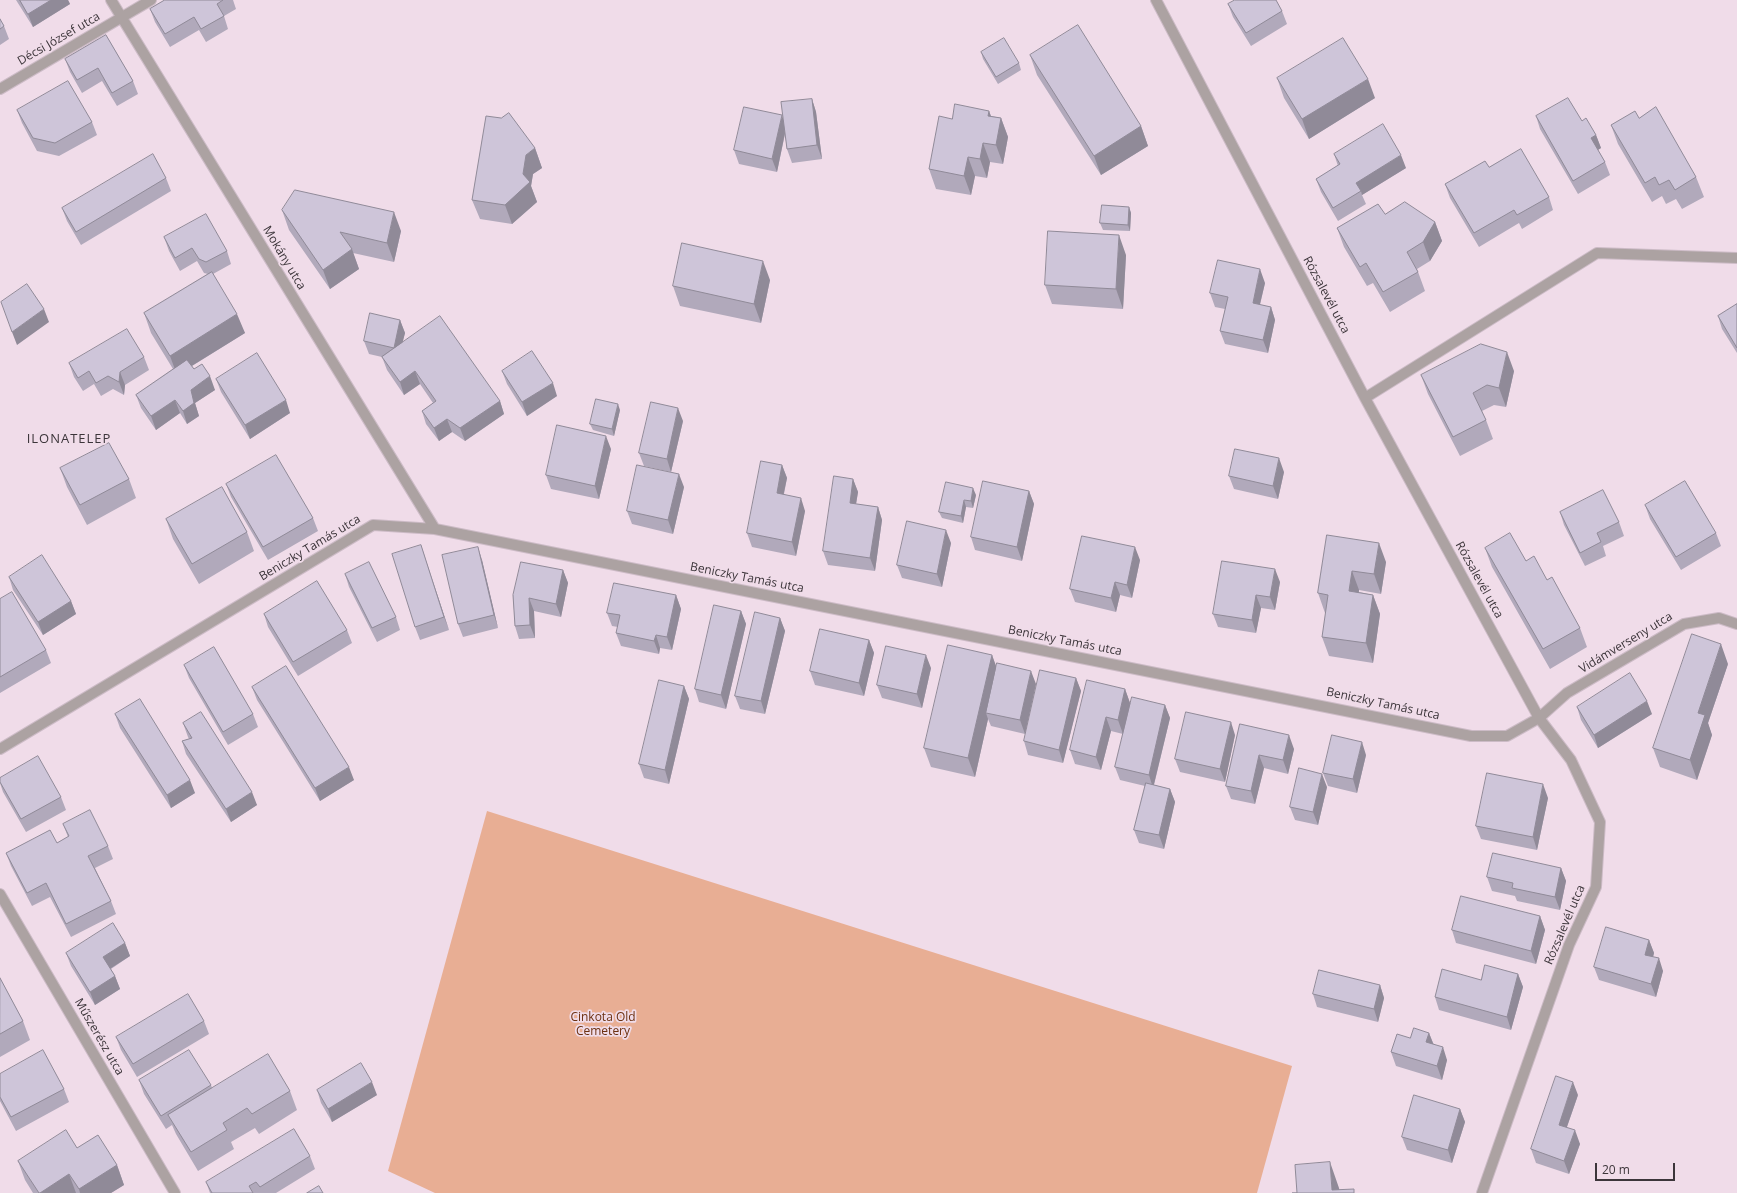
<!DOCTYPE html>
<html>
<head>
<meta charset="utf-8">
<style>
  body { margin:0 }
  #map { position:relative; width:1737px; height:1193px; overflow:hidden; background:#f0dce9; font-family:"Open Sans",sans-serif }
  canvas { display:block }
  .scale { position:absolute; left:1595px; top:1163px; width:80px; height:18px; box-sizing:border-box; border:2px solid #3c353a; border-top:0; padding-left:5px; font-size:12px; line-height:14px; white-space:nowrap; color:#3c353a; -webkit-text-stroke:3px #f0dce9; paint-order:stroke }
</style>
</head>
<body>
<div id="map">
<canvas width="1737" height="1193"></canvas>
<div class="scale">20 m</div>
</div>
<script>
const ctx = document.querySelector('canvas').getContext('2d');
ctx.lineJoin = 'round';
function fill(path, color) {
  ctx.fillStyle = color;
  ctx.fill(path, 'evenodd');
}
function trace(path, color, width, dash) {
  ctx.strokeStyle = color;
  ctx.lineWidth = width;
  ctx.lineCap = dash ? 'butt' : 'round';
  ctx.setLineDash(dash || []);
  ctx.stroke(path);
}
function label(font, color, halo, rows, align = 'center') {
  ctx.font = font + ' "Open Sans",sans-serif';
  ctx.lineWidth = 3.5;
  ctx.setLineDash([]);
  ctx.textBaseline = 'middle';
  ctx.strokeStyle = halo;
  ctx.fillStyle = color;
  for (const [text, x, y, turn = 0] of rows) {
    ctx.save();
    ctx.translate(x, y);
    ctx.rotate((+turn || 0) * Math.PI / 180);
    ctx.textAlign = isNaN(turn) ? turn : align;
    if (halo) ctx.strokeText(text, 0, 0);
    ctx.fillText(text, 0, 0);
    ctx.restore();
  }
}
fill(new Path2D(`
  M487 811 1292 1066 1257 1193H435L388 1171Z`), '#e8ae94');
const minor = new Path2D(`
  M111 0 435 529
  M1156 0 1365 398 1539 718 1571 760 1600 822 1596 887 1569 945 1482 1193
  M0 89 151 0
  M1365 398 1597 253 1737 258
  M0 749 373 525 435 529 1471 736H1507L1539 718 1567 693 1684 624 1719 618 1737 624
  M0 894 175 1193`);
trace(minor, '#ccbbc6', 12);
trace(minor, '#aca2a2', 10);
fill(new Path2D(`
  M16 0H68L70 4 33 27Z
  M165 0H233L236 9 224 16 228 29 206 42 199 30 170 47 155 22 150 9Z
  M1228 4 1282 11 1287 24 1251 46 1233 17Z
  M0 19 4 26 9 39 0 45Z
  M106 35 133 81 138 94 117 106 102 81 82 93 70 72 65 59Z
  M981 52 1019 63 1021 70 998 84 983 59Z
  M1030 55 1141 126 1148 146 1101 175 1037 75Z
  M1277 78 1375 98 1309 139 1284 98Z
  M812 99 816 112 822 159 792 163 787 149 785 134 777 172 739 164 734 150 783 120Z
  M17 110 92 122 97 135 59 156 37 151 22 123Z
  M989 111 991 116 1001 118 1008 137 1003 164 990 162 987 178 975 176 971 195 936 189 929 169 952 119Z
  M1536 116 1582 121 1596 135 1601 148 1598 150 1605 162 1610 175 1578 194 1540 129Z
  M1639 118 1696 177 1704 197 1682 209 1676 199 1666 204 1662 196 1652 202 1618 144 1611 125Z
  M535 148 542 168 533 174 531 186 537 202 512 224 480 219 472 200Z
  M1334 154 1406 168 1362 195 1366 204 1338 221 1321 192 1316 179 1338 166Z
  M1489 167 1549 197 1553 210 1522 229 1519 223 1479 247 1450 198 1445 184Z
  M166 178 171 191 81 245 67 221 62 208Z
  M1129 207 1131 213 1130 231 1103 230 1100 223Z
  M282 210 401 231 394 262 353 253 359 269 330 289 289 230Z
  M1385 214 1435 222 1442 241 1430 261 1417 269 1425 291 1390 312 1373 283 1367 286 1344 247 1337 228Z
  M164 237 227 251 231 264 213 274 245 333 192 366 194 369 215 390 195 403 199 416 187 424 180 413 156 430 141 408 136 395 173 369 151 333 144 313 208 274 204 273 197 261 180 271 169 251Z
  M1126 255 1123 309 1052 304 1045 285Z
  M770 280 761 323 680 306 673 286Z
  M1265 283 1260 305 1271 307 1275 320 1268 353 1225 344 1220 331 1225 309 1215 307 1210 293Z
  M1737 304V353L1722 329 1718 316Z
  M400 320 405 333 402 343 500 401 504 414 465 441 452 432 439 441 426 424 422 411 433 403 420 384 404 395 387 370 382 357 369 354 364 341Z
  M144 357 149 370 125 385 124 395 113 389 101 396 94 384 83 391 74 377 69 363Z
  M502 371 557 396 527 416 507 384Z
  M1514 371 1506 407 1494 405 1482 411 1486 420 1493 439 1460 456 1428 394 1421 375Z
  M216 379 290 413 250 439 221 392Z
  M620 410 614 436 593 430 590 424Z
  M683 421 671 472 644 466 639 453Z
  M611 449 599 499 551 489 546 475Z
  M782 465 787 478 784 494 805 511 796 556 752 547 747 533Z
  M60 468 129 479 136 498 87 525 67 487Z
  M1284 472 1278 499 1234 489 1229 476Z
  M853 479 858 492 856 504 878 507 882 520 875 571 828 565 823 551Z
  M226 484 313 518 318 531 268 560 231 497Z
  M684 487 673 534 632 524 627 511Z
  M1029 491 1034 504 1022 561 975 550 971 537Z
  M976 495 973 508 966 507 963 523 942 518 939 512Z
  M1645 505 1716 533 1721 546 1681 570 1650 519Z
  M1560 512 1619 522 1624 536 1603 546 1606 556 1585 566 1564 525Z
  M166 519 247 532 254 551 199 584 173 539Z
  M1327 535 1386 562 1381 594 1359 590V592L1373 595 1380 614 1373 663 1329 656 1322 637 1326 613H1325L1318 593Z
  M951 543 942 587 902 578 897 565Z
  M421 545 449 630 420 640 415 627Z
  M1485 548 1526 561 1547 580 1580 628 1587 647 1550 669 1492 567Z
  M482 560 498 628 463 637 458 624Z
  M1140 560 1132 598 1120 595 1116 612 1075 602 1070 589Z
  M563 570 568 583 561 617 534 611 535 638 519 639 515 626 513 595Z
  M345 574 396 617 400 630 377 642 349 587Z
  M9 577 71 601 76 614 43 635 13 590Z
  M1280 582 1275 610 1261 608 1256 633 1218 627 1213 614Z
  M676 595 681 609 672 650 660 648 659 654 621 646 616 633 618 627 612 626 607 613Z
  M0 599 46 650 51 663 0 693Z
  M741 611 746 624 726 709 699 702 695 689Z
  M264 614 347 630 352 643 298 676 268 627Z
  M780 618 785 631 765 714 740 709 735 696Z
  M869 640 874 653 864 696 815 685 810 671Z
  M992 655 996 667 1036 684 1025 734 991 726 988 719 975 777 931 767 924 748Z
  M1728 664 1708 723 1712 735 1697 780 1660 767 1653 748Z
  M184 665 253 714 258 727 228 745 189 678Z
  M931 668 922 708 882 698 877 685Z
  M1076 678 1081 691 1063 763 1028 755 1024 741Z
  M684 686 689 699 669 784 644 778 639 764Z
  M252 687 354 780 320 801 257 700Z
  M1125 689 1130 703 1165 705 1170 718 1154 785 1170 789 1175 802 1164 849 1139 843 1134 830 1145 786 1120 780 1115 767 1123 734 1111 731 1101 770 1075 764 1070 750Z
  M1577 707 1652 714 1598 748 1581 720Z
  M115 714 195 793 171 808 120 728Z
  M183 723 257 805 231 822 186 754 182 741 189 739 188 737Z
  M1240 724 1294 749 1288 774 1264 768 1255 804 1231 799 1226 786Z
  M1235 735 1225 782 1180 772 1175 759Z
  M1366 755 1357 793 1328 786 1323 773Z
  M0 778 61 797 66 810 26 832 3 792 0 783Z
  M1327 787 1318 825 1295 820 1290 807Z
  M1548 798 1537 850 1481 839 1476 826Z
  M63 824 108 846 113 859 95 868 111 901 116 914 71 937 50 897 32 906 11 866 6 853 57 843 68 837Z
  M1561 868 1566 881 1560 910 1517 901 1515 896 1492 891 1487 877Z
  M1540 916 1545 930 1536 964 1456 943 1452 930Z
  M1649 940 1654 953 1653 957 1663 971 1656 997 1599 980 1594 967Z
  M125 943 130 956 111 969 115 976 120 989 95 1005 71 966 66 953Z
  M1518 974 1523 987 1511 1030 1439 1010 1435 997 1481 980Z
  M0 978 23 1021 30 1040 0 1057Z
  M1380 985 1384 998 1378 1022 1317 1007 1313 994Z
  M204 1021 209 1034 137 1077 121 1050 116 1037Z
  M1429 1033 1434 1045 1447 1060 1442 1080 1396 1066 1391 1052 1410 1038Z
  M0 1074 64 1089 69 1102 16 1131 0 1101Z
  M139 1080 211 1085 212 1088 290 1091 297 1110 259 1134 255 1128 231 1142 234 1149 198 1171 176 1134 172 1125 166 1129 144 1094Z
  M317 1090 377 1095 332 1122 321 1103Z
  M1578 1095 1567 1127 1580 1144 1569 1174 1536 1163 1531 1149Z
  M1460 1109 1465 1122 1452 1163 1407 1150 1402 1137Z
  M77 1148 117 1165 124 1185 111 1193H33L25 1180 18 1161Z
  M310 1156 315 1169 276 1193H210L206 1182Z`), '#b1a9bb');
fill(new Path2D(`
  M51 0H68L70 4 33 27 28 14Z
  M1368 79 1375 98 1309 139 1302 119Z
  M812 99 816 112 822 159 817 145Z
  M989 111 996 130 988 116Z
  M782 115 786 128 777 172 772 159Z
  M1001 118 1008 137 1003 164 996 145Z
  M1141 126 1148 146 1101 175 1094 156Z
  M1596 135 1601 148 1596 151 1591 138Z
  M983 143 990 162 987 178 980 159Z
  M535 148 542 168 533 174 531 186 537 202 512 224 505 205 523 174 526 155Z
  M1401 155 1406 168 1362 195 1361 191 1356 183Z
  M968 157 975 176 971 195 964 176Z
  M1129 207 1131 213 1130 231 1128 225Z
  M394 212 401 231 394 262 387 243Z
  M1435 222 1442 241 1430 261 1423 242Z
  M1119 235 1126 255 1123 309 1116 289Z
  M352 249 359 269 330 289 323 270Z
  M763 261 770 280 761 323 754 304Z
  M1260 269 1265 283 1257 316 1253 303Z
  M1271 307 1275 320 1268 353 1263 340Z
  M44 309 49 322 17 345 12 332Z
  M237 314 245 333 177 375 170 356Z
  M400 320 405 333 398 361 394 348Z
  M1507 352 1514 371 1506 407 1499 388Z
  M415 371 420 384 404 395 400 382Z
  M120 372 125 385 124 395 119 382Z
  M210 376 215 390 195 403 199 416 187 424 183 411 191 390Z
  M553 383 557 396 527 416 522 402Z
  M175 400 180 413 156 430 151 416Z
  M286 400 290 413 250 439 245 425Z
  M500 401 504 414 465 441 460 428Z
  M618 404 620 410 614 436 612 429Z
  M678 408 683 421 671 472 667 459Z
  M447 419 452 432 439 441 434 428Z
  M606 436 611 449 599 499 595 486Z
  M1279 458 1284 472 1278 499 1273 486Z
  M782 465 787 478 781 506 777 493Z
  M679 474 684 487 673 534 668 520Z
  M853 479 858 492 854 516 850 503Z
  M973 488 976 495 973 508 971 501Z
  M1029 491 1034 504 1022 561 1017 547Z
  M801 498 805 511 796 556 792 542Z
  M964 500 966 507 963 523 961 516Z
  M878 507 882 520 875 571 870 558Z
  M946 530 951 543 942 587 937 574Z
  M1379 543 1386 562 1381 594 1374 574Z
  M421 545 425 558 449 630 444 617Z
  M478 547 482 560 498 628 494 615Z
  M1135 547 1140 560 1132 598 1127 585Z
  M1275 569 1280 582 1275 610 1270 597Z
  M563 570 568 583 561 617 556 604Z
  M1352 571 1359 590 1356 610 1349 591Z
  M1115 582 1120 595 1116 612 1111 598Z
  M676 595 681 609 672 650 667 637Z
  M1256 595 1261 608 1256 633 1252 620Z
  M1373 595 1380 614 1373 663 1366 643Z
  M529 598 534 611 535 638 530 625Z
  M71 601 76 614 43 635 38 622Z
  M741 611 746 624 726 709 721 695Z
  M780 618 785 631 765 714 761 701Z
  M656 635 660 648 659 654 654 641Z
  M869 640 874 653 864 696 859 683Z
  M1721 644 1728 664 1708 723 1712 735 1697 780 1690 760 1698 713Z
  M926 655 931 668 922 708 917 694Z
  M992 655 999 674 986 713 988 719 975 777 968 758Z
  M1031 671 1036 684 1025 734 1020 720Z
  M1076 678 1081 691 1063 763 1059 750Z
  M684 686 689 699 669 784 665 770Z
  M1125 689 1130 703 1123 734 1118 720Z
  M1647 701 1652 714 1598 748 1594 735Z
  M1165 705 1170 718 1153 788 1149 775Z
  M1106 717 1111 731 1101 770 1096 757Z
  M1231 722 1235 735 1225 782 1220 769Z
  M1289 735 1294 749 1288 774 1283 760Z
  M1362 742 1366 755 1357 793 1353 779Z
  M1259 755 1264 768 1255 804 1251 791Z
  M349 767 354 780 320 801 315 788Z
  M1322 774 1327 787 1318 825 1313 812Z
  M190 780 195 793 171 808 167 795Z
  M1543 784 1548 798 1537 850 1533 837Z
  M1170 789 1175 802 1164 849 1159 835Z
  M252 792 257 805 231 822 226 809Z
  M1561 868 1566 881 1560 910 1555 897Z
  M1540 916 1545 930 1536 964 1531 951Z
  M1649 940 1654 953 1650 968 1645 955Z
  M125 943 130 956 108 970 103 957Z
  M1659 958 1663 971 1656 997 1651 984Z
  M1518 974 1523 987 1511 1030 1507 1017Z
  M115 976 120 989 95 1005 90 992Z
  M1380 985 1384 998 1378 1022 1374 1009Z
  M1429 1033 1434 1046 1426 1042Z
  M1443 1047 1447 1060 1442 1080 1437 1066Z
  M372 1082 377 1095 332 1122 328 1109Z
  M1573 1082 1578 1095 1563 1138 1559 1125Z
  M1460 1109 1465 1122 1452 1163 1448 1150Z
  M1575 1130 1580 1144 1569 1174 1564 1161Z
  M1330 1162 1339 1188 1340 1193 1332 1190Z
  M117 1165 124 1185 111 1193H80L79 1189Z
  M69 1174 76 1193H40Z`), '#908a98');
const building = new Path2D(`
  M20 0H51L28 14Z
  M165 0H223L217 4 224 16 201 29 194 17 165 34 150 9Z
  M1235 0H1276L1282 11 1246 33 1228 4Z
  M0 19 4 26 0 29Z
  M1078 25 1141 126 1094 156 1030 55Z
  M106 35 133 81 112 93 98 68 77 80 65 59Z
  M1004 38 1019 63 996 77 981 52Z
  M1343 38 1368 79 1302 119 1277 78Z
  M68 81 92 122 55 143 33 138 17 110Z
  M1568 98 1582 121 1586 118 1596 135 1591 138 1605 162 1573 181 1536 116Z
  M812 99 817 145 787 149 781 102Z
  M955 104 989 111 988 116 1001 118 996 145 983 143 980 159 968 157 964 176 929 169 939 116 952 119Z
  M744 107 782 115 772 159 734 150Z
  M1656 107 1696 177 1675 190 1669 180 1659 185 1655 177 1645 183 1611 125 1635 111 1639 118Z
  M509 113 535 148 526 155 523 174 530 182 505 205 472 200 486 116 501 118Z
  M1383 124 1401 155 1356 183 1361 191 1333 208 1316 179 1340 164 1334 154Z
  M1521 149 1549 197 1517 215 1514 210 1474 233 1445 184 1485 161 1489 167Z
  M153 154 166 178 76 232 62 208Z
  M295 190 394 212 387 243 340 232 352 249 323 270 282 210Z
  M1405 202 1435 222 1423 242 1407 252 1418 272 1383 292 1366 263 1360 267 1337 228 1378 204 1385 214Z
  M1102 205 1129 207 1128 225 1100 223Z
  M206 214 227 251 206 262 199 259 192 248 175 258 164 237Z
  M1048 231 1119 235 1116 289 1045 285Z
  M682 243 763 261 754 304 673 286Z
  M1218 260 1260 269 1253 303 1271 307 1263 340 1220 331 1228 297 1210 293Z
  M212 272 237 314 170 356 144 313Z
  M27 284 44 309 12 332 1 302Z
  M1737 304V348L1718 316Z
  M370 313 400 320 394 348 364 341Z
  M440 316 500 401 460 428 447 419 434 428 422 411 436 401 415 371 400 382 382 357Z
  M127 329 144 357 120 372 119 382 108 376 96 383 89 371 78 378 69 363Z
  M1481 344 1507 352 1499 388 1487 385 1473 393 1486 420 1453 437 1421 375Z
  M532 351 553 383 522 402 502 371Z
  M257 353 286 400 245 425 216 379Z
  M187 360 194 369 202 364 210 376 191 390 194 403 183 411 175 400 151 416 136 395Z
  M596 399 618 404 612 429 590 424Z
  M651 402 678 408 667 459 639 453Z
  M557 425 606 436 595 486 546 475Z
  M109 443 129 479 80 505 60 468Z
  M1235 449 1279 458 1273 486 1229 476Z
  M276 455 313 518 263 547 226 484Z
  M761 461 782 465 777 493 801 498 792 542 747 533Z
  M637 465 679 474 668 520 627 511Z
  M834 476 853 479 850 503 878 507 870 558 823 551Z
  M983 481 1029 491 1017 547 971 537Z
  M1685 481 1716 533 1676 557 1645 505Z
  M946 482 973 488 971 501 964 500 961 516 939 512Z
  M222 487 247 532 192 564 166 519Z
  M1603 490 1619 522 1597 533 1601 542 1580 553 1560 512Z
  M907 521 946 530 937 574 897 565Z
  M1510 533 1526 561 1534 556 1547 580 1552 577 1580 628 1543 649 1485 548Z
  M1327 535 1379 543 1374 574 1352 571 1349 591 1373 595 1366 643 1322 637 1328 595 1318 593Z
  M1082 536 1135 547 1127 585 1115 582 1111 598 1070 589Z
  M421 545 444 617 415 627 392 554Z
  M478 547 494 615 458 624 442 555Z
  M42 555 71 601 38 622 9 577Z
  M1222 561 1275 569 1270 597 1256 595 1252 620 1213 614Z
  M369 562 396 617 372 628 345 574Z
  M521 562 563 570 556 604 529 598 530 625 515 626 513 595Z
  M317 581 347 630 293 662 264 614Z
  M614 583 676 595 667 637 656 635 654 641 616 633 620 615 607 613Z
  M12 592 46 650 0 677V599Z
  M714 605 741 611 721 695 695 689Z
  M755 612 780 618 761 701 735 696Z
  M820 629 869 640 859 683 810 671Z
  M1692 634 1721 644 1698 713 1705 715 1690 760 1653 748Z
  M948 645 992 655 968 758 924 748Z
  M886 646 926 655 917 694 877 685Z
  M214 647 253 714 223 732 184 665Z
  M997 663 1031 671 1020 720 986 713Z
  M286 666 349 767 315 788 252 687Z
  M1040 670 1076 678 1059 750 1024 741Z
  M1630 673 1647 701 1594 735 1577 707Z
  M659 680 684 686 665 770 639 764Z
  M1087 680 1125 689 1118 720 1106 717 1096 757 1070 750Z
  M1132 697 1165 705 1149 775 1115 767Z
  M140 699 190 780 167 795 115 714Z
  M201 712 252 792 226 809 182 741 192 738 183 723Z
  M1186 712 1231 722 1220 769 1175 759Z
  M1240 724 1289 735 1283 760 1259 755 1251 791 1226 786Z
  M1332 735 1362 742 1353 779 1323 773Z
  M38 756 61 797 21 819 0 782V778Z
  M1299 768 1322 774 1313 812 1290 807Z
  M1487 773 1543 784 1533 837 1476 826Z
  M1146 783 1170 789 1159 835 1134 830Z
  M90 810 108 846 88 856 111 901 66 924 46 883 27 893 6 853 50 830 57 843 69 836 63 824Z
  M1493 853 1561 868 1555 897 1512 888 1513 883 1487 877Z
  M1461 896 1540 916 1531 951 1452 930Z
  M113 923 125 943 103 957 115 976 90 992 66 953Z
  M1606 927 1649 940 1645 955 1659 958 1651 984 1594 967Z
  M1485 965 1518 974 1507 1017 1435 997 1442 969 1481 980Z
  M1319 970 1380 985 1374 1009 1313 994Z
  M0 978 23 1021 0 1034Z
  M188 994 204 1021 133 1064 116 1037Z
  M1414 1028 1429 1033 1426 1042 1443 1047 1437 1066 1391 1052 1397 1034 1410 1038Z
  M43 1050 64 1089 11 1117 0 1097V1074Z
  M189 1050 211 1085 161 1116 139 1080Z
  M268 1054 290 1091 252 1114 247 1108 223 1123 227 1130 191 1152 168 1115Z
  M361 1063 372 1082 328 1109 317 1090Z
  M1556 1076 1573 1082 1559 1125 1575 1130 1564 1161 1531 1149Z
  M1414 1095 1460 1109 1448 1150 1402 1137Z
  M294 1129 310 1156 260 1187 256 1182 249 1186 253 1193H212L206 1182Z
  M66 1130 77 1148 98 1135 117 1165 79 1189 69 1174 40 1193H39L18 1161Z
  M1330 1162 1332 1190 1354 1189V1193H1292H1297L1295 1165Z
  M319 1186 323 1193H307Z`);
fill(building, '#cec5d9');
trace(building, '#908a98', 1);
label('12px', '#3c353a', '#f0dce9', [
  ["Décsi József utca",59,39,-30],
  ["Mokány utca",284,258,59],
  ["Rózsalevél utca",1326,295,62],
  ["Beniczky Tamás utca",310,548,-31],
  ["Beniczky Tamás utca",747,578,11],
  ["Rózsalevél utca",1479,580,61],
  ["Beniczky Tamás utca",1065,641,11],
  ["Vidámverseny utca",1626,643,-31],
  ["Beniczky Tamás utca",1383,704,12],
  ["Rózsalevél utca",1565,925,-67],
  ["Műszerész utca",99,1037,60]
]);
label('12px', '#6c3010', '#f0dce9', [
  ["Cinkota Old",603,1018],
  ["Cemetery",603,1032]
]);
ctx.letterSpacing = '1px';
label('13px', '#3c353a', '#f0dce9', [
  ["ILONATELEP",69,439]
]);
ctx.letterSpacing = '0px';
</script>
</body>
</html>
